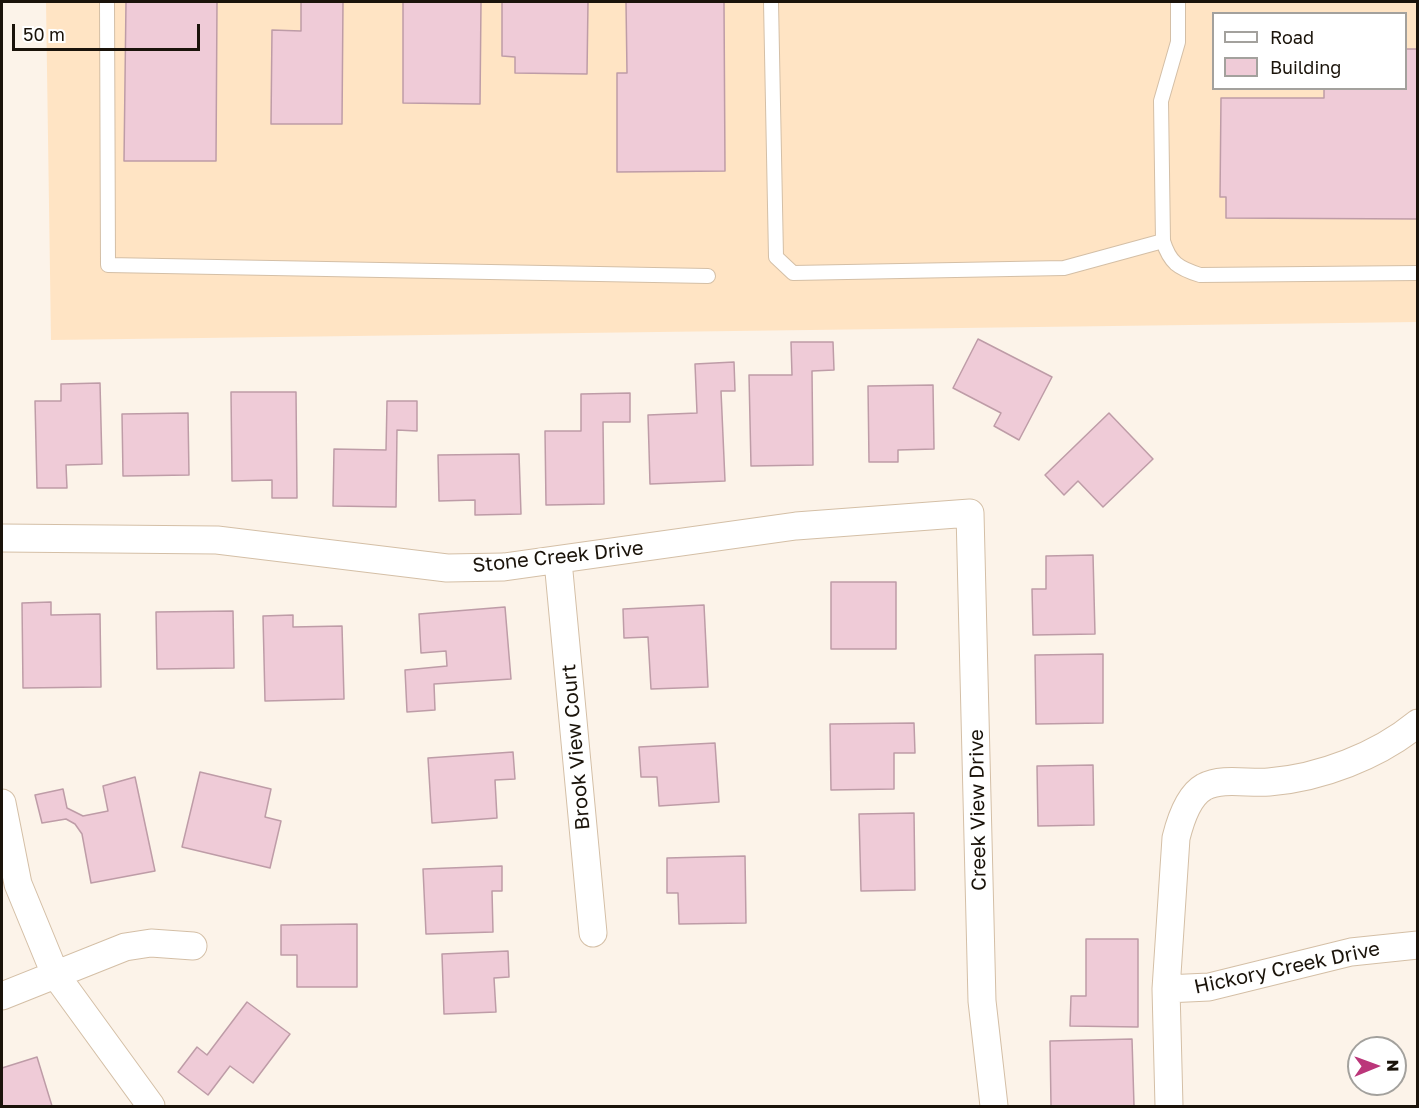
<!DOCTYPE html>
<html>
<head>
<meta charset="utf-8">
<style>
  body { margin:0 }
  #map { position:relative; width:1419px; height:1108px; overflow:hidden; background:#fcf3e9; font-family:"Golos Text",sans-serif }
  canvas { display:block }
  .frame { position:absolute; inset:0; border:3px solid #1a130a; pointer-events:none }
  .legend { position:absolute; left:1212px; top:12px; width:195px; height:78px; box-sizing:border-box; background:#fff; border:2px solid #a3a19d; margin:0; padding:8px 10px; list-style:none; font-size:18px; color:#1a130a }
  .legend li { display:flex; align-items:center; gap:12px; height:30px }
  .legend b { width:30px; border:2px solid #a3a19d }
  .north { position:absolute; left:1347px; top:1036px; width:60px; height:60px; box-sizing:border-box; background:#fff; border:2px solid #a3a19d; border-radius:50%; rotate:89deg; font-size:16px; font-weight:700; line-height:24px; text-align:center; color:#1a130a }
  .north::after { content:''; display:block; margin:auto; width:21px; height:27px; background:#bb367a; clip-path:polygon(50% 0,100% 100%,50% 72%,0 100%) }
  .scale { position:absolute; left:12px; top:24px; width:188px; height:27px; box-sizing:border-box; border:3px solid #1a130a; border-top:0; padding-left:8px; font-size:18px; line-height:21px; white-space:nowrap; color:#1a130a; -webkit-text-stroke:4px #fff; paint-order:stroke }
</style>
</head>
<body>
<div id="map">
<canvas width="1419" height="1108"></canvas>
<div class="frame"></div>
<ul class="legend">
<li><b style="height:8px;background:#fff"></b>Road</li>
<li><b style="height:16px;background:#efcbd7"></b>Building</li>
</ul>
<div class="north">N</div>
<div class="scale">50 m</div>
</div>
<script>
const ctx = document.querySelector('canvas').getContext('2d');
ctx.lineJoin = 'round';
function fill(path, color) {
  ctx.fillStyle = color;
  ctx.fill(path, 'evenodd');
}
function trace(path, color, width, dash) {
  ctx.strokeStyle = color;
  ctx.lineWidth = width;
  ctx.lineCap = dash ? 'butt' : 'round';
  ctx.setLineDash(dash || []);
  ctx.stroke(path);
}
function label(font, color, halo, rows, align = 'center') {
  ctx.font = font + ' "Golos Text",sans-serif';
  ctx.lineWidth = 5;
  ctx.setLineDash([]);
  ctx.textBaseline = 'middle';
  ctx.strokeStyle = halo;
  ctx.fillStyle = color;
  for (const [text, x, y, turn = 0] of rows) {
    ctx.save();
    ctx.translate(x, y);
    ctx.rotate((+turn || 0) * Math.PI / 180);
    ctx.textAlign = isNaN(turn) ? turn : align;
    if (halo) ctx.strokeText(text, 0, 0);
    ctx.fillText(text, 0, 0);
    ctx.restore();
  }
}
fill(new Path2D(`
  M46 2H1417V322L51 340ZM1214 14H1406V88H1214Z`), '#ffe4c4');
const building = new Path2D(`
  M126 2H217L216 161H124Z
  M301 2H343L342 124H271L272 30 301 31Z
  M403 2H481L480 104 403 103Z
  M502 2H588L587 74 515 73V57L502 56Z
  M626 2H724L725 171 617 172V73H627Z
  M1406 49H1417L1418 219 1226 218V197H1220L1221 98H1324V88H1406Z
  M978 339 1052 377 1019 440 994 426 1001 413 953 388Z
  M791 342H833L834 370 812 371 813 465 751 466 749 375H792Z
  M734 362 735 391H721L725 481 650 484 648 415 697 413 695 364Z
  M100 383 102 464 66 465 67 488H37L35 401H61V384Z
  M933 385 934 449 898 450V462H869L868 386Z
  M231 392H296L297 498H272V480L232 481Z
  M630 393V422H603L604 504 546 505 545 431H581V394Z
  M387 401H417V431L397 430 396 507 333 506 334 449 386 450Z
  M188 413 189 475 123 476 122 414Z
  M1109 413 1153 459 1103 507 1078 481 1064 495 1045 475Z
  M519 454 521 514 475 515V500L439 501 438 455Z
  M1093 555 1095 634 1033 635 1032 589H1046V556Z
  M831 582H896V649H831Z
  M51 602V615L100 614 101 687 23 688 22 603Z
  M704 605 708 687 651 689 648 637 624 638 623 609Z
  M505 607 511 679 434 684 435 710 407 712 405 670 447 666 446 651 421 653 419 614Z
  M233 611 234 668 157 669 156 612Z
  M293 615V627L342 626 344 699 265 701 263 616Z
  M1103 654V723L1036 724 1035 655Z
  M914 723 915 753H894V789L831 790 830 724Z
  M715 743 719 802 659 806 657 777H641L639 747Z
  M513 752 515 779 495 780 497 818 432 823 428 758Z
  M1093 765 1094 825 1038 826 1037 766Z
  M200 772 271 789 265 817 281 821 270 868 182 847Z
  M135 777 155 871 91 883 82 834 75 824 66 819 42 823 35 795 63 789 67 808 83 816 108 811 103 786Z
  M914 813 915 890 861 891 859 814Z
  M745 856 746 923 679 924 678 893H667V858Z
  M502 866V891H492L493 932 426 934 423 869Z
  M357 924V987H297V955H281V925Z
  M1086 939H1138V1027L1070 1026 1071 996H1086Z
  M508 951 509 977 494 978 496 1012 444 1014 442 954Z
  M247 1002 290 1034 253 1083 230 1066 208 1095 178 1072 197 1047 207 1055Z
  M1132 1039 1134 1106H1051L1050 1041Z
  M37 1057 52 1106H2V1068Z`);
fill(building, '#efcbd7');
trace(building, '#be9ca7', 1.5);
const lane = new Path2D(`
  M107 2 108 265 708 276
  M771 2 776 257 793 273 1064 268 1163 241
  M1178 2V42L1161 101 1163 241C1170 263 1178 268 1200 275L1418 273`);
const street = new Path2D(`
  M2 538 217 540 447 568 504 567 796 526 970 513 982 1001 994 1106
  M558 561 593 933
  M2 803 18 884 55 974 151 1106
  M1166 989 1176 838C1180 822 1188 796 1204 787 1223 777 1249 784 1269 782 1320 778 1378 756 1418 723
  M2 996 125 947 151 943 193 946
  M1169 1106 1166 989 1209 987 1351 952 1418 945`);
trace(lane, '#d4bfa6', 16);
trace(street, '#d4bfa6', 29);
trace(lane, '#fff', 14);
trace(street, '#fff', 27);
label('20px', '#1a130a', '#fff', [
  ["Stone Creek Drive",558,557,-6],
  ["Brook View Court",576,747,-95],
  ["Creek View Drive",978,810,-91],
  ["Hickory Creek Drive",1287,968,-12]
]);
</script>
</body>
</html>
